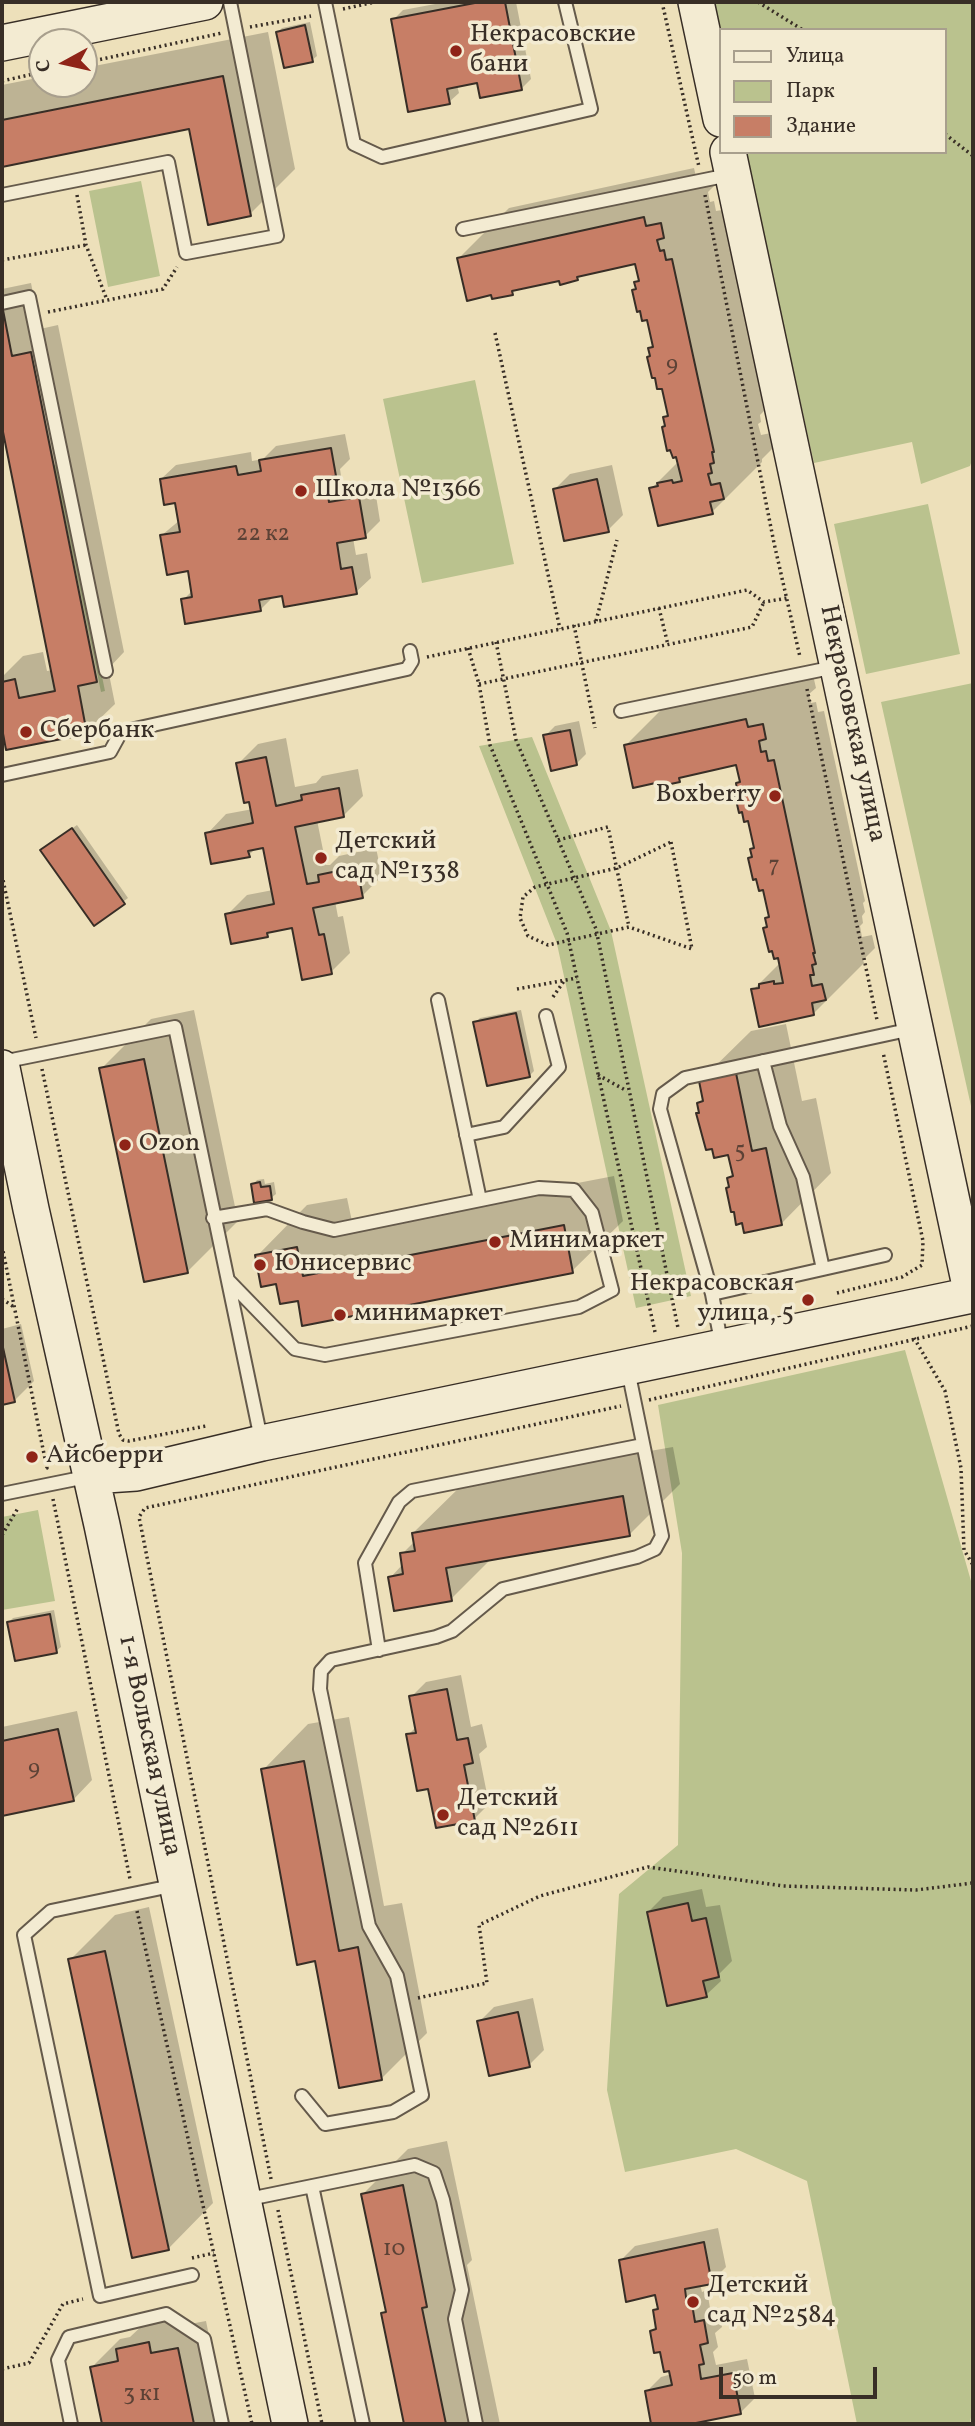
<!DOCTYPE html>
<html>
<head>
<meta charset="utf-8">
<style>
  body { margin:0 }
  #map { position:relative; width:975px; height:2426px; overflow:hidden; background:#ede0ba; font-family:Vollkorn,serif }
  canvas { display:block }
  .frame { position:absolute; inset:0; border:4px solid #382e26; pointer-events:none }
  .legend { position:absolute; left:719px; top:28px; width:228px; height:126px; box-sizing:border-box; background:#f3ebd2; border:2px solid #a89f8d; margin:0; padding:9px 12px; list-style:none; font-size:21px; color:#382e26 }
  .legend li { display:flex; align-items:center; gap:14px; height:35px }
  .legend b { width:35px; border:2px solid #a89f8d }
  .north { position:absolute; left:28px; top:28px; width:70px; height:70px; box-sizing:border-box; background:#f3ebd2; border:2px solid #a89f8d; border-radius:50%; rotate:262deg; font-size:19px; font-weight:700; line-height:28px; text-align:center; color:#382e26 }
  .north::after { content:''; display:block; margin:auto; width:24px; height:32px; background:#8f2418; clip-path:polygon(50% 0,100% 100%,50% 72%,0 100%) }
  .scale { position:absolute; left:719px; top:2367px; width:158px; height:32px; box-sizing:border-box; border:4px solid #382e26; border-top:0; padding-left:9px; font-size:21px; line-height:24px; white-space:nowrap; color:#382e26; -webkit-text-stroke:5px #f3ebd2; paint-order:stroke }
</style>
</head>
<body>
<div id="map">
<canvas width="975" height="2426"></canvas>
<div class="frame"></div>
<ul class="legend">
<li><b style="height:9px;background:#f3ebd2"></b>Улица</li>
<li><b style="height:19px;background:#bac28e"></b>Парк</li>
<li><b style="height:19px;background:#c77e66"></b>Здание</li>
</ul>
<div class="north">С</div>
<div class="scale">50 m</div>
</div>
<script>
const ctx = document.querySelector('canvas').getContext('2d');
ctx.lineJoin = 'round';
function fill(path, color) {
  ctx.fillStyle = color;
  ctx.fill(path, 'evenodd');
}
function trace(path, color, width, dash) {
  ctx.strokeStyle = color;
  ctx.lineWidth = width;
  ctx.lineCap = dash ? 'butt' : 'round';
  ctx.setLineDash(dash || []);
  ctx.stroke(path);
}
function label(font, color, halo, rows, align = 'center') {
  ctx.font = font + ' Vollkorn,serif';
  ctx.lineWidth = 7;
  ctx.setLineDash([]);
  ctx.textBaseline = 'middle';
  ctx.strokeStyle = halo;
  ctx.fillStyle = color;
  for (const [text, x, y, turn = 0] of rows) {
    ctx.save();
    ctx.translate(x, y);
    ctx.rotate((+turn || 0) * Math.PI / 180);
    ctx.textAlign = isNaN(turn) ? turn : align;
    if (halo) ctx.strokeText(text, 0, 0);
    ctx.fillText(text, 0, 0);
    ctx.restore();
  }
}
fill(new Path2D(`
  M711 2H973V457L970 466 921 484 912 442 814 463 745 152H945V30H721V47Z
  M141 181 160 276 108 287 89 191Z
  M475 380 514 564 422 583 383 399Z
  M59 464 105 691 101 692 54 465Z
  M928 504 960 654 866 674 834 524Z
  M973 683V1115L881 702Z
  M532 737 611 931 691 1296 636 1308 557 944 479 746Z
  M905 1350 973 1588V2404L970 2424H857L807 2181 736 2149 625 2172 607 2090 619 1894 678 1845 682 1553 658 1405Z
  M38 1510 55 1601 2 1610V1517Z`), '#bac28e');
fill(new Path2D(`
  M446 2H516L531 79 521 89 478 81 457 85 459 93 449 102 393 20 403 10Z
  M310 22 317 56 312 60 278 32 282 28Z
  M268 32 295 169 250 214 191 127 2 165V85L42 77V84H84V68Z
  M694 168 696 177 711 174 714 186 708 192 710 202 714 201 716 211 722 210 763 400 762 401 764 411 760 415 761 422 758 424 761 435 771 433 774 447 762 459V462L712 512 651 489 679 461 665 418 669 414 663 387 650 348 654 344 648 318 634 291 637 288 636 282 640 278 636 262 583 274 577 279H560L517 288 512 293 459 258 509 208Z
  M31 283 40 329 58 325 124 652 108 669 115 704 86 732 8 748 2 720V677L23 656 43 652 47 671 53 670 2 418V289Z
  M345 434 350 459 340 469 343 489 374 483 380 521 365 536 353 538 356 555 367 553 371 578 356 592 274 596 260 610 183 600 193 590 189 569 162 535 180 520 176 501 161 479 176 465 251 452 252 461 263 459 276 446Z
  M612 465 623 515 608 530 555 489 570 474Z
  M813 675 816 688 809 694 811 703 816 702 818 712 824 711 865 901 863 903 865 912 862 916 863 923 860 926 862 937 872 935 875 948 863 960 864 963 813 1014 753 990 781 962 765 928 768 925 767 919 771 915 765 888 750 859 753 856 752 849 756 846 750 819 737 783 741 780 738 763 684 775 679 780 626 745 676 695Z
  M579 721 586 754 576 764 545 736 555 726Z
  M286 738 295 787 316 783 322 776 358 769 363 796 344 815 317 820 326 865H330L339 856 376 848 382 876 362 896 335 901 338 917 343 916 350 953 331 972 293 926 272 930 267 935 227 915 247 895 273 890 264 846 257 847 249 855 207 834 226 814 253 809 238 764 258 744Z
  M77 825 128 898 94 924 47 846Z
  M194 1010 238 1221 187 1272 101 1069 151 1019Z
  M521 1010 534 1071 529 1076 475 1023 480 1018Z
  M786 1024 802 1101 816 1098 831 1173 781 1224 744 1221 729 1178 734 1173 730 1153 698 1114 701 1111 699 1103 704 1098 700 1081 751 1031Z
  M614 1176 623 1221 572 1271 299 1299 278 1282 257 1256 307 1205 347 1198 353 1226Z
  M264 1179 265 1184 274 1182 276 1194 271 1198 253 1185 257 1180Z
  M21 1324 34 1381 14 1401 2 1403V1329Z
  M673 1447 680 1484 630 1534 492 1558 451 1599 390 1578 403 1564 402 1554 415 1541 413 1533 464 1483Z
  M54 1610 61 1647 56 1651 9 1622 13 1618Z
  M461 1675 471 1727 482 1724 487 1747 479 1754 489 1804 474 1819 430 1787 408 1735 417 1726 411 1697 426 1682Z
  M77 1711 92 1780 73 1800 2 1815V1727Z
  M349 1717 384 1906 402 1903 427 2033 381 2079 317 1959 263 1770 308 1724Z
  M702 1889 706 1907 720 1905 732 1961 719 1974 721 1981 706 1995 648 1912 663 1897Z
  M149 1907 213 2203 168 2249 70 1960 115 1915Z
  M533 1998 544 2050 529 2065 479 2022 494 2007Z
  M447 2141 472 2260 467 2265 500 2424H406L383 2313 387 2310 363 2194 408 2149Z
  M718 2228 726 2267 711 2282 700 2284 702 2292 707 2290 710 2308 718 2307 722 2327 715 2333 718 2347 713 2352 716 2365 747 2359 755 2398 740 2413 682 2424H653L646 2392 661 2377 672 2374 651 2332 657 2326 654 2311 659 2306 657 2293 620 2261 635 2246Z
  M177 2315 179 2326 206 2321 227 2424H104L92 2367 120 2339 130 2337 146 2322Z`), '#0003');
const building = new Path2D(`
  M480 2H505L522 90 480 98 477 83 447 89 450 104 408 112 391 19Z
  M305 25 313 62 284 68 276 32Z
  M223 76 251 216 208 225 189 129 2 167V120Z
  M644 217 646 226 661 223 664 238 657 240 660 251 664 250 666 260 672 259 714 452H712L714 463 710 464 712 473 708 474 711 485 720 483 724 499 710 502 713 514 658 526 649 488 658 486 657 483 672 480 673 483 682 481 676 457 673 458 670 450 667 451 662 427 665 426 663 417 668 416 662 389H657L655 378H652L647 357 650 356 648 348 653 347 647 320 642 321 640 311 637 312 632 290 636 289 634 282 639 281 635 264 577 277 578 280 560 285 559 281 512 291 513 295 492 299 491 295 467 301 457 258Z
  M3 310 12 356 31 352 97 682 78 686 87 734 6 750 2 728V682L15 679 19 698 55 691 2 427Z
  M331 448 336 476 325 478 329 502 359 497 366 538 337 543 341 569 352 567 357 594 284 607 282 596 259 600 261 611 185 624 181 599 192 597 188 571 167 575 160 535 180 532 175 503 164 505 160 479 236 466 238 475 261 471 259 460Z
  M597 479 609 532 564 541 553 489Z
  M746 719 748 727 763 724 766 739 759 741 761 752 766 751 768 761 774 760 815 953H813L816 964 812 965 814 975H810L812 986 822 984 826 1000 812 1003 814 1015 759 1027 751 989 759 988V984L774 981V984L783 983 778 958 774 959 772 951 769 952 763 928 767 927 765 918 769 917 763 890 759 891 756 879 753 880 748 858 752 857 750 849 754 848 748 821 744 822 742 812 739 813 734 791 737 790 736 783 740 782 736 765 679 778 680 782 661 786 660 782 633 788 624 745Z
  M570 730 577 765 551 771 543 735Z
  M266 757 276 806 302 800 301 795 339 788 344 817 295 827 307 884 319 882 318 875 357 867 363 898 313 908 319 935 324 934 332 974 302 980 292 928 267 933 268 937 231 944 225 914 274 904 263 848 248 851 250 857 211 864 205 833 253 823 249 802 244 803 236 763Z
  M72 828 125 904 94 926 40 850Z
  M516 1013 530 1077 487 1086 473 1022Z
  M144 1059 188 1273 144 1282 99 1068Z
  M736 1073 752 1151 766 1148 782 1225 744 1233 742 1223 736 1225 734 1212H731L726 1188 729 1187 727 1178 733 1176 728 1155 714 1158 712 1149 706 1150 696 1113H699L697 1103 703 1101 699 1081Z
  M260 1182 261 1187 270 1186 272 1200 254 1203 251 1184Z
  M564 1225 573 1273 302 1326 298 1301 280 1304 276 1284 261 1287 255 1255 297 1247 303 1276Z
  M2 1343 15 1402 2 1405Z
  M623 1496 630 1536 446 1568 452 1601 394 1611 388 1577 403 1574 400 1553 415 1551 412 1533Z
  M50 1614 57 1653 15 1661 7 1622Z
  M447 1689 457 1740 468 1738 473 1763 464 1765 475 1821 436 1828 428 1789 417 1791 406 1734 416 1733 409 1696Z
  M58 1729 74 1801 2 1816V1741Z
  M304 1761 339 1951 358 1947 382 2080 339 2088 315 1961 297 1965 261 1769Z
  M688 1903 692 1921 706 1918 719 1977 703 1981 707 1997 667 2006 647 1912Z
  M105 1951 169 2250 132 2258 68 1959Z
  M518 2012 530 2067 489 2076 477 2021Z
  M403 2185 427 2307 422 2308 446 2424H404L381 2313 386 2312 361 2194Z
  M704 2242 712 2284 685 2289 687 2305 692 2304 695 2322 704 2320 708 2343 700 2345 704 2364 699 2365 701 2379 733 2373 741 2414 691 2424H651L645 2391 672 2385 669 2371 664 2372 660 2352 654 2353 650 2331 656 2329 653 2310 658 2309 655 2295 626 2302 619 2260Z
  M149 2342 151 2353 178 2348 194 2424H102L90 2367 118 2361 116 2349Z`);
fill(building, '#c77e66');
trace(building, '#382e26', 2);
const lane = new Path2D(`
  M325 2 354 144 382 157 591 109 565 2
  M2 195 168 162 186 253 277 236 230 2
  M463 229 729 175
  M2 303 29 297 106 671
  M621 711 835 667
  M2 775 110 752 121 732 407 669 412 661 410 651
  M438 1000 480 1200
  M763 1061 780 1126 803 1177 823 1269
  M2 1062 175 1027 261 1439
  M466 1135 504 1127 559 1067 546 1016
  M213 1218 267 1209 303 1222 334 1230 539 1188 574 1190 592 1213 612 1290 579 1307 325 1355 295 1349 228 1280
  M712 1294 885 1255
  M722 1347 712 1294 660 1109 663 1094 685 1078 912 1029
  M2 1494 91 1476
  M379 1650 365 1563 399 1502 412 1491 643 1445
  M176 1885 51 1911 24 1935 100 2296 192 2275
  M302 2096 325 2124 393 2112 422 2095 397 1976 369 1926 320 1689 321 1671 331 1660 436 1637 452 1631 503 1589 637 1557 655 1549 662 1536 628 1370
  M312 2186 363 2424
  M244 2200 415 2165 434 2173 443 2200 462 2290 455 2319 476 2424
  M71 2424 58 2360 69 2337 166 2314 204 2339 222 2424`);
const secondary = new Path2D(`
  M696 2 721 119
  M2 43 205 2
  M2 1068 31 1209 102 1525 290 2424
  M91 1476 136 1473 262 1443 972 1295 728 152`);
trace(lane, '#655a4b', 16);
trace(secondary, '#382e26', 38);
trace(new Path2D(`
  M662 2 699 167
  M758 2 803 30
  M343 9 375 2
  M250 27 311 16
  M84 63 222 33
  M2 81 42 72
  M945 134 973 156
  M77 195 86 245 107 300
  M705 195 774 543 800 657
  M2 260 86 245
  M48 312 163 289 177 267
  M495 333 560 629
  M659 608 668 645
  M596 621 617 540
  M574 625 595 728
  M496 642 516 740 596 929 678 1328
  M468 648 479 684 490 745 567 933 655 1332
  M427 657 747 590 764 602 788 598
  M479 684 752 627 764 602
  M807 689 877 1020
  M558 840 608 827 629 927
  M671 842 692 949 629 927 548 945 528 936 520 918 523 897 535 887 617 868Z
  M2 875 36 1038
  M517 989 577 978
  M553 997 564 981
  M42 1069 119 1434 123 1440 129 1441 206 1426
  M598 1075 627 1091
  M2 1246 43 1449 47 1468 45 1469
  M837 1293 902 1277 922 1265 923 1241 883 1052
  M2 1299 14 1307
  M914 1338 945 1391 961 1468 964 1550 973 1565
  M649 1400 973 1326
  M53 1499 130 1879
  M2 1535 18 1508
  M137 1911 252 2424
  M418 1998 487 1983 479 1925 540 1896 648 1867 783 1886 916 1890 973 1883
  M271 2179 139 1517 145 1508 621 1406
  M278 2210 322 2424
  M192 2258 214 2253
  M2 2369 29 2363 63 2304 83 2299`), '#382e26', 3.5, [2, 3.5]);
trace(lane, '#f3ebd2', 12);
trace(secondary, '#f3ebd2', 35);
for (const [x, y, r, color] of [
  [456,51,7,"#8f2418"],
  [301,491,7,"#8f2418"],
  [26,732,7,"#8f2418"],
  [775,796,7,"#8f2418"],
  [321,858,7,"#8f2418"],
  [125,1145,7,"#8f2418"],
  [495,1242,7,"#8f2418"],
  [260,1265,7,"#8f2418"],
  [808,1300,7,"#8f2418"],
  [340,1315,7,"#8f2418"],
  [32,1457,7,"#8f2418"],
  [443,1815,7,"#8f2418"],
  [693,2302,7,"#8f2418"]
]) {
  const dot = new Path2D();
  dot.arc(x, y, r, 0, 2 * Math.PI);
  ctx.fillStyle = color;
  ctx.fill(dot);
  trace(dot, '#f3ebd2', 2.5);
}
label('23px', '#5c4236', null, [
  ["9",672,367],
  ["22 к2",263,536],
  ["7",774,868],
  ["5",740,1153],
  ["9",34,1771],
  ["10",394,2251],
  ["3 к1",142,2396]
]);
label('26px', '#382e26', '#f3ebd2', [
  ["Некрасовские",470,36],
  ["бани",470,66],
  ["Школа №1366",315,491],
  ["Сбербанк",40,732],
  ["Boxberry",761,796,"right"],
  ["Детский",335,843],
  ["сад №1338",335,873],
  ["Ozon",139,1145],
  ["Минимаркет",509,1242],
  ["Юнисервис",274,1265],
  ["Некрасовская",794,1285,"right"],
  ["улица, 5",794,1315,"right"],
  ["минимаркет",354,1315],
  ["Айсберри",46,1457],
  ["Детский",457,1800],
  ["сад №2611",457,1830],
  ["Детский",707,2287],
  ["сад №2584",707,2317]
], 'left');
label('26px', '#382e26', '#f3ebd2', [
  ["Некрасовская улица",851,724,78],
  ["1-я Вольская улица",148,1746,78]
]);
</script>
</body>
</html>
